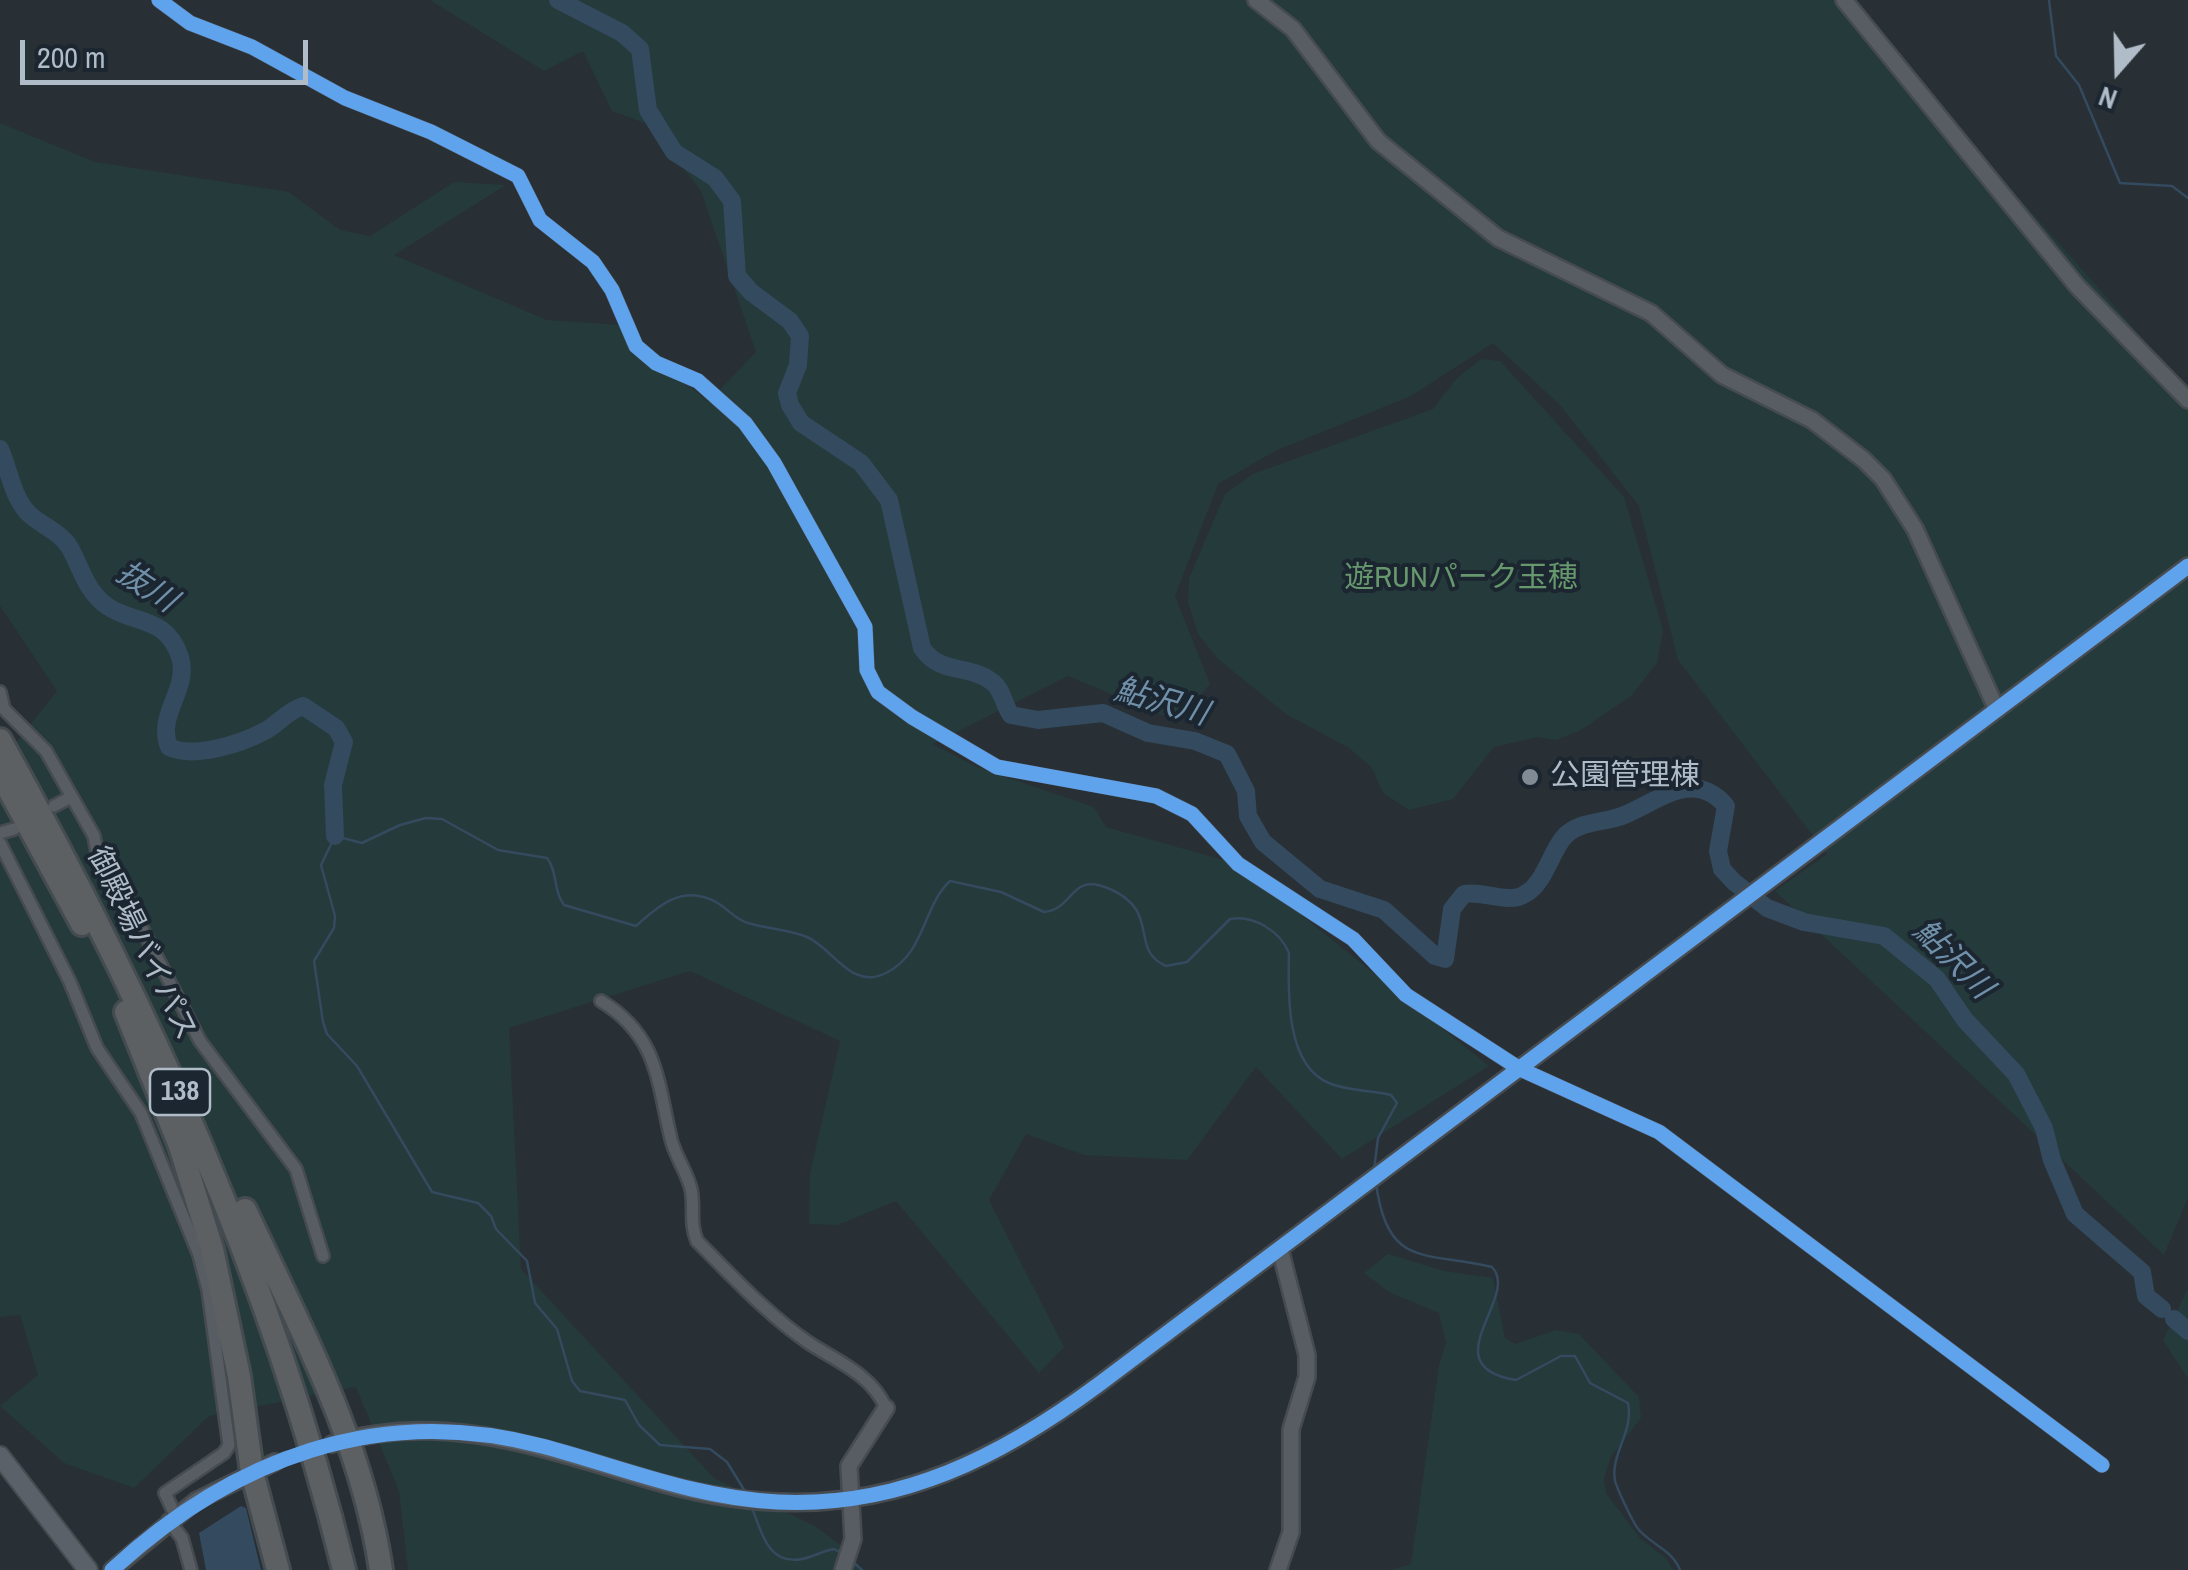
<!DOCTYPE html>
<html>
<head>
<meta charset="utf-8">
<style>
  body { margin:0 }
  #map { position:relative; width:2188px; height:1570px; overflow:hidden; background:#282f35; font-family:"Archivo Narrow",sans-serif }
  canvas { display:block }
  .north { position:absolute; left:2068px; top:20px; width:100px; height:100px; -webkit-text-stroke:8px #1b2630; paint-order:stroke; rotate:200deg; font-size:28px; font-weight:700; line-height:40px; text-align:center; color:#b0bcc7 }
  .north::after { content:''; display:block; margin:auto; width:35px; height:45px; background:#b0bcc7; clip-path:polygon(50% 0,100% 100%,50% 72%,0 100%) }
  .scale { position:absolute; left:20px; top:40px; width:288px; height:45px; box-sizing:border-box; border:5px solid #b0bcc7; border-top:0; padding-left:12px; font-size:30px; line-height:35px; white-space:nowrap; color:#b0bcc7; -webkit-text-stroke:8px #1b2630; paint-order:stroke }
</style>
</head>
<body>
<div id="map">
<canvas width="2188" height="1570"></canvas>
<div class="north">N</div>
<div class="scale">200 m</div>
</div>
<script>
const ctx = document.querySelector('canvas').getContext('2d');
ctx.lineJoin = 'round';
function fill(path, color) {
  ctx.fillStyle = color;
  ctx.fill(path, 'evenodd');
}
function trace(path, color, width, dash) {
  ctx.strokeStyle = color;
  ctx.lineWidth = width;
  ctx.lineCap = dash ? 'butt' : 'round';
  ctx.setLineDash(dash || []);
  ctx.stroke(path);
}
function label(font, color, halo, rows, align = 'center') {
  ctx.font = font + ' "Archivo Narrow","Noto Sans JP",sans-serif';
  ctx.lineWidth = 8;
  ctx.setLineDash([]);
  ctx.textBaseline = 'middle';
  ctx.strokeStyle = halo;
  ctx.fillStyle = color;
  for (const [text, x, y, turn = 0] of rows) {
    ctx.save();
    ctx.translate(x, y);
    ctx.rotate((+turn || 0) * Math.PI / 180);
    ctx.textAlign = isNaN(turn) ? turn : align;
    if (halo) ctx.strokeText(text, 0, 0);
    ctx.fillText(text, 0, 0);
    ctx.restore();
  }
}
fill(new Path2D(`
  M430 0H1845L2188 390V1198L2164 1255 1775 891 1827 854 1678 660 1639 506 1560 405 1493 343 1411 396 1275 451 1218 484 1175 596 1210 684 1179 722 1068 676 933 744 977 767 1094 807 1106 827 1238 864 1489 1066 1342 1159 1256 1067 1187 1160 1084 1155 1026 1134 989 1200 1064 1347 1039 1373 896 1201 838 1225 809 1224 810 1174 840 1041 690 971 509 1028 521 1269 714 1478 815 1526 851 1553 861 1570H408L399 1491 356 1387 209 1416 134 1488 64 1463 0 1406 38 1375 20 1315 0 1317V763L57 691 0 606V123L95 162 289 192 340 230 370 236 454 182 506 185 394 255 547 320 621 325 708 402 756 352 701 191 650 125 612 111 583 51 544 71Z
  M1481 359 1500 361 1624 497 1663 630 1657 663 1631 696 1581 730 1556 740 1538 737 1494 747 1453 799 1409 810 1383 793 1372 768 1349 748 1286 714 1218 659 1198 634 1188 602 1189 578 1225 494 1253 474 1433 409 1456 379Z
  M1388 1254 1444 1271 1493 1278 1505 1338 1515 1344 1556 1330 1579 1334 1639 1397 1641 1418 1611 1457 1604 1479 1606 1493 1640 1538 1667 1559 1673 1570H1391L1411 1564 1439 1365 1446 1343 1439 1313 1389 1292 1364 1273Z
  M2188 1288V1379L2163 1340Z`), '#253a3b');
fill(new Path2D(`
  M241 1506 246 1508 261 1570H206L199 1533Z`), '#344a5e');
trace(new Path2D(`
  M2049 0 2056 56 2079 85 2120 183 2172 186 2188 198
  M1376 1183C1387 1269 1425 1251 1492 1267 1521 1297 1430 1366 1516 1380L1561 1356H1575L1590 1383 1628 1403C1634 1432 1610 1454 1615 1481 1617 1488 1634 1526 1640 1531 1654 1546 1672 1550 1680 1570
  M746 1493 727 1462 710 1449 660 1445 639 1425 625 1400 580 1391 572 1381 557 1329 535 1303 527 1261 496 1229 491 1216 478 1203 432 1192 357 1066 327 1034 323 1022 314 961 334 928 335 916 321 865 335 836 362 843 400 825 426 818 442 819 498 850 547 858C558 872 553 891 564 905L636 926C659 905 683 884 716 902 727 908 736 920 748 923 768 929 787 929 807 937 833 948 851 991 886 973 926 953 922 907 950 881L1001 892 1044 912C1075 909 1069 871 1110 889 1162 912 1128 949 1166 966L1187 962 1230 919C1254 915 1280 931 1289 953 1288 991 1285 1065 1329 1083 1347 1091 1371 1090 1391 1095L1397 1103 1378 1138 1374 1170
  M751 1505C761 1530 767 1566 802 1559 813 1557 822 1551 834 1549L842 1553
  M852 1561 862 1570`), '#344a5e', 2.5);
trace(new Path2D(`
  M558 0 622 33 640 49 648 110 674 152 715 178 732 201 737 276 751 292 790 321 800 336 798 365 787 393 790 405 801 423 861 463 889 500 922 648C940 675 968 664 991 681 1003 689 1003 704 1011 715L1038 720 1103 713 1148 733 1195 741 1227 754 1246 791 1248 816 1263 842 1320 889 1384 910 1435 956 1445 959 1452 909 1464 894C1483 890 1508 905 1525 894 1545 883 1550 853 1564 837 1578 821 1603 823 1622 816 1656 803 1693 767 1726 806L1718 851 1722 869 1734 882 1767 908 1804 922 1884 936 1937 979 1965 1020 2016 1074 2044 1128 2052 1160 2075 1214 2142 1272 2146 1296 2162 1309
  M0 449C9 469 12 496 28 513 40 525 61 532 70 548 81 568 86 591 107 606 134 625 166 615 180 657 190 689 156 714 169 747 193 759 240 744 263 732 278 725 285 712 303 706L336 728 344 742 333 785 335 836
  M2174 1319 2188 1331`), '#344a5e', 18);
trace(new Path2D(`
  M275 1462 332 1444`), '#3c444b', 15, [15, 8]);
const minor = new Path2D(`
  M159 0 190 23 252 47 345 98 431 132 518 176 540 220 593 262 612 290 636 346 656 363 698 381 745 423 774 463 865 627 867 670 878 692 912 717 997 767 1156 796 1192 814 1238 864 1353 939 1406 995 1520 1069 1659 1132 2102 1465
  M0 692 4 709 46 751 94 836 99 863 114 874 200 1041 296 1169 323 1256
  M54 806 71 797
  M0 833 14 829
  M0 843 70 982 97 1048 141 1113 199 1255 208 1290 229 1445 224 1453 165 1493 175 1515
  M601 1001C658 1036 657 1080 671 1139 675 1156 687 1172 691 1189 695 1208 689 1222 697 1241 731 1275 769 1316 809 1343 838 1362 871 1374 886 1408
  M168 1520 182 1538 191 1570`);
const tertiary = new Path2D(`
  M1256 0 1293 29 1378 141 1498 238 1651 313 1722 375 1812 420 1864 460 1883 479 1915 529 1997 710
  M1844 0 2077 286 2188 400
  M332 1444C448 1408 555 1453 665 1484 836 1531 961 1486 1098 1385L2188 566
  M112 1570 196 1501 275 1462
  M843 1570 853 1539 849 1466 886 1408
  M1278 1570 1291 1532V1429L1307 1377V1355L1280 1249`);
const secondary = new Path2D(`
  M0 1456 88 1570`);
const motorway = new Path2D(`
  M0 740C148 1006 271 1273 344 1570
  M0 773 82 924
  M126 1012 180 1146 212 1249 239 1376 252 1472 278 1570
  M245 1210C300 1328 362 1440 381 1570`);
trace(minor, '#464b50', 16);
trace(tertiary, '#464b50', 20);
trace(secondary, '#464b50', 22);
trace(motorway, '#444b51', 28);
trace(minor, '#575d63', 11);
trace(tertiary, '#575d63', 15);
trace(secondary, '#5b6168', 18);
trace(motorway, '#5c6063', 22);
trace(new Path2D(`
  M159 0 190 23 252 47 345 98 431 132 518 176 540 220 593 262 612 290 636 346 656 363 698 381 745 423 774 463 865 627 867 670 878 692 912 717 997 767 1156 796 1192 814 1238 864 1353 939 1406 995 1520 1069 1659 1132 2102 1465
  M112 1570C232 1459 379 1403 542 1446 621 1467 695 1498 778 1502 901 1508 1002 1456 1098 1385L2188 566`), '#60a3ed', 15);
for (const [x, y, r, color] of [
  [1530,777,10,"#808b94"]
]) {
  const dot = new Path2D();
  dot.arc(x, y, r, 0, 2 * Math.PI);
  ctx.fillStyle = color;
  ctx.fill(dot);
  trace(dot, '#1b2630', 4);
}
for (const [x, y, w] of [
  [180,1092,60]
]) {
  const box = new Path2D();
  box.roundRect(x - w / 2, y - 23, w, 46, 8);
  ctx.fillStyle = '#1b2630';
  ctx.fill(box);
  trace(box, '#b0bcc7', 2.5);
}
label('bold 28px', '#b0bcc7', null, [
  ["138",180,1092]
]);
label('30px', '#67986d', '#1b2630', [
  ["遊RUNパーク玉穂",1461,579]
]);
label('30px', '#b0bcc7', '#1b2630', [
  ["公園管理棟",1550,777]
], 'left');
label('30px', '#b0bcc7', '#1b2630', [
  ["御殿場バイパス",141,944,64]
]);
label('italic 32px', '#7090aa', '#1b2630', [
  ["抜川",146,588,33],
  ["鮎沢川",1161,703,16],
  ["鮎沢川",1952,960,45]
]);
</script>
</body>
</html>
